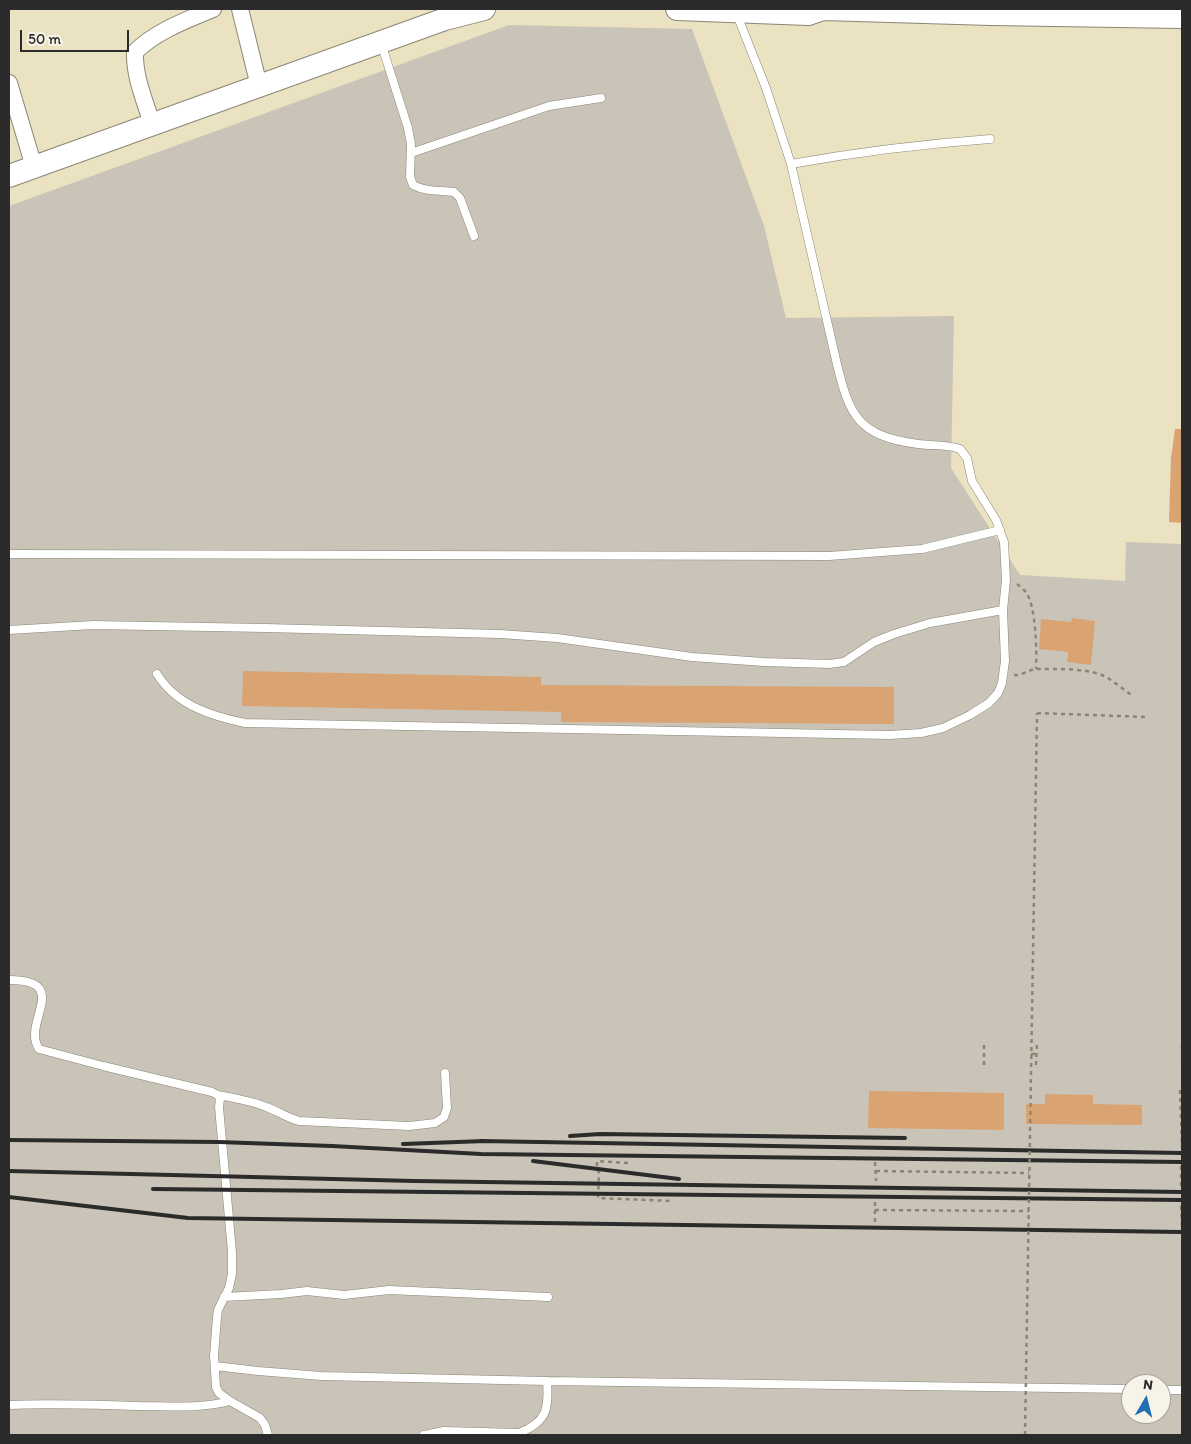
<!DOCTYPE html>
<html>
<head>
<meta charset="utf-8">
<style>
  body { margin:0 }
  #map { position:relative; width:1191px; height:1444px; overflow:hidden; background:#eae2c1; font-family:Itim,sans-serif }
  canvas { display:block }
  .frame { position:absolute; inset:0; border:10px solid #2b2b2b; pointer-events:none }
  .north { position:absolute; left:1121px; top:1374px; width:50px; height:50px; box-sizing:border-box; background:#f7f3e8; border:1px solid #a5a39c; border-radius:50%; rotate:8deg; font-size:14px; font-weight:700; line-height:20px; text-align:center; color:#2b2b2b }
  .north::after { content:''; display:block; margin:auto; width:18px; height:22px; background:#1f6fb2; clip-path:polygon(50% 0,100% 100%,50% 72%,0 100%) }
  .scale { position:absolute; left:20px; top:30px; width:109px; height:22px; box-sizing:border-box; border:2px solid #2b2b2b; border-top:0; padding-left:6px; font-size:15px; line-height:18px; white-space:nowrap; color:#2b2b2b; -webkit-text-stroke:4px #f7f3e8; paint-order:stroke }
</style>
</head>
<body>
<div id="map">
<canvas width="1191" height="1444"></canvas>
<div class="frame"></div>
<div class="north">N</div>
<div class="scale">50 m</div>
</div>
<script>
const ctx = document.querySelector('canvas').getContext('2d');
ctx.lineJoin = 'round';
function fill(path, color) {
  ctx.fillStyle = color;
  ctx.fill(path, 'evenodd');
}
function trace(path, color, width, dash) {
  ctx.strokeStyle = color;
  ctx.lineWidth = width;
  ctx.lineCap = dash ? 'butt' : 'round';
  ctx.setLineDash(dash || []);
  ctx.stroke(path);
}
fill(new Path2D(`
  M509 25 692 29 764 226 786 318 954 316 951 468 1020 575 1125 581 1126 542 1182 544V1435H9V206ZM1131 1384H1161V1414H1131Z`), '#cac3b8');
fill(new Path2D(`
  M1175 429H1182V523L1169 522 1171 458Z
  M1072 618 1095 621 1091 665 1067 662 1068 652 1039 649 1041 619 1071 622Z
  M243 671 541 677V685L894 687V724L561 722V712L242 706Z
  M869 1091 1004 1093V1130L868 1128Z
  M1045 1094 1093 1095V1104L1142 1105V1125L1026 1124V1104H1045Z`), '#daa472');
const lane = new Path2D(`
  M381 43 408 128 411 144 410 177 413 185C426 192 439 190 454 192L460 198 474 236
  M411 153 549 106 601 98
  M791 164C857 152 923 144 990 139
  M9 554 829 556 922 549 1000 530
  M9 630 93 625 266 628 500 634 557 638 692 657 764 662 829 664 844 662 874 642 894 634 930 623 1003 610
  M157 674C176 705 211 716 245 723L890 735 921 733 943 728 970 715 989 703 998 693 1002 683 1005 661 1003 610 1006 580 1004 542 996 520 972 481 967 458 960 449C947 444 932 446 918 444 857 436 849 415 836 360L791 164 766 88 737 15
  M9 980C73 980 21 1023 39 1049L103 1066 212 1092 218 1095 220 1099 219 1107 232 1252V1274L229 1288 218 1310 217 1317 214 1356 216 1387 219 1393 230 1401 260 1418 265 1425 268 1435
  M218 1095C235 1098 253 1101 269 1108 281 1113 286 1117 299 1121L409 1126 435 1123 444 1117 447 1108 445 1073
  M224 1297 281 1294 307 1291 344 1295 389 1290 548 1297
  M215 1366 258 1371 321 1376 547 1381 1131 1389
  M1161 1390H1182
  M9 1405C52 1403 96 1405 139 1406 170 1406 200 1409 230 1401
  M424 1435 444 1431 519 1433C547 1422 549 1409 547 1381`);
const street = new Path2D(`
  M240 9 259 86
  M9 83 34 167
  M152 124C145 101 134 76 135 52 156 31 187 20 213 9`);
const secondary = new Path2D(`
  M677 9 808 14 823 9 991 14 1182 17
  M9 176 445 19 484 9`);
trace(lane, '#8a8676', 9);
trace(street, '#8a8676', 18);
trace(secondary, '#8a8676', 24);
trace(new Path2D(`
  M1017 584C1020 586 1023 589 1026 592 1036 606 1037 652 1036 669
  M1014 675C1021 676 1028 670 1036 669 1056 669 1084 668 1102 675 1113 680 1122 689 1132 695
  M1037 713 1146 717
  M1182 1045V1068
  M1031 1054H1037
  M984 1065V1041
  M1036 1065 1037 1042
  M1180 1090 1182 1148
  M875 1162 876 1181
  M628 1163 597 1161V1168L599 1173 598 1198 671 1201
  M876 1171 1029 1173
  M1181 1186V1166
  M875 1202V1223
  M1181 1206 1182 1227
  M875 1210 1029 1211`), '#8a8676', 2.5, [4, 4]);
trace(lane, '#fff', 8);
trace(street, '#fff', 16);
trace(secondary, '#fff', 22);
trace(new Path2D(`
  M570 1136 600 1134 905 1138
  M9 1140 219 1142 332 1146 481 1154 1182 1162
  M480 1141 1182 1153
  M403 1144 485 1141
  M533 1161 679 1179
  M9 1171 414 1181 1182 1192
  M153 1189 1182 1200
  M9 1197 188 1218 1182 1232`), '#2b2b2b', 4);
trace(new Path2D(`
  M1025 1435 1037 713`), '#8a8676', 2.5, [4, 4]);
</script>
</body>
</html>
